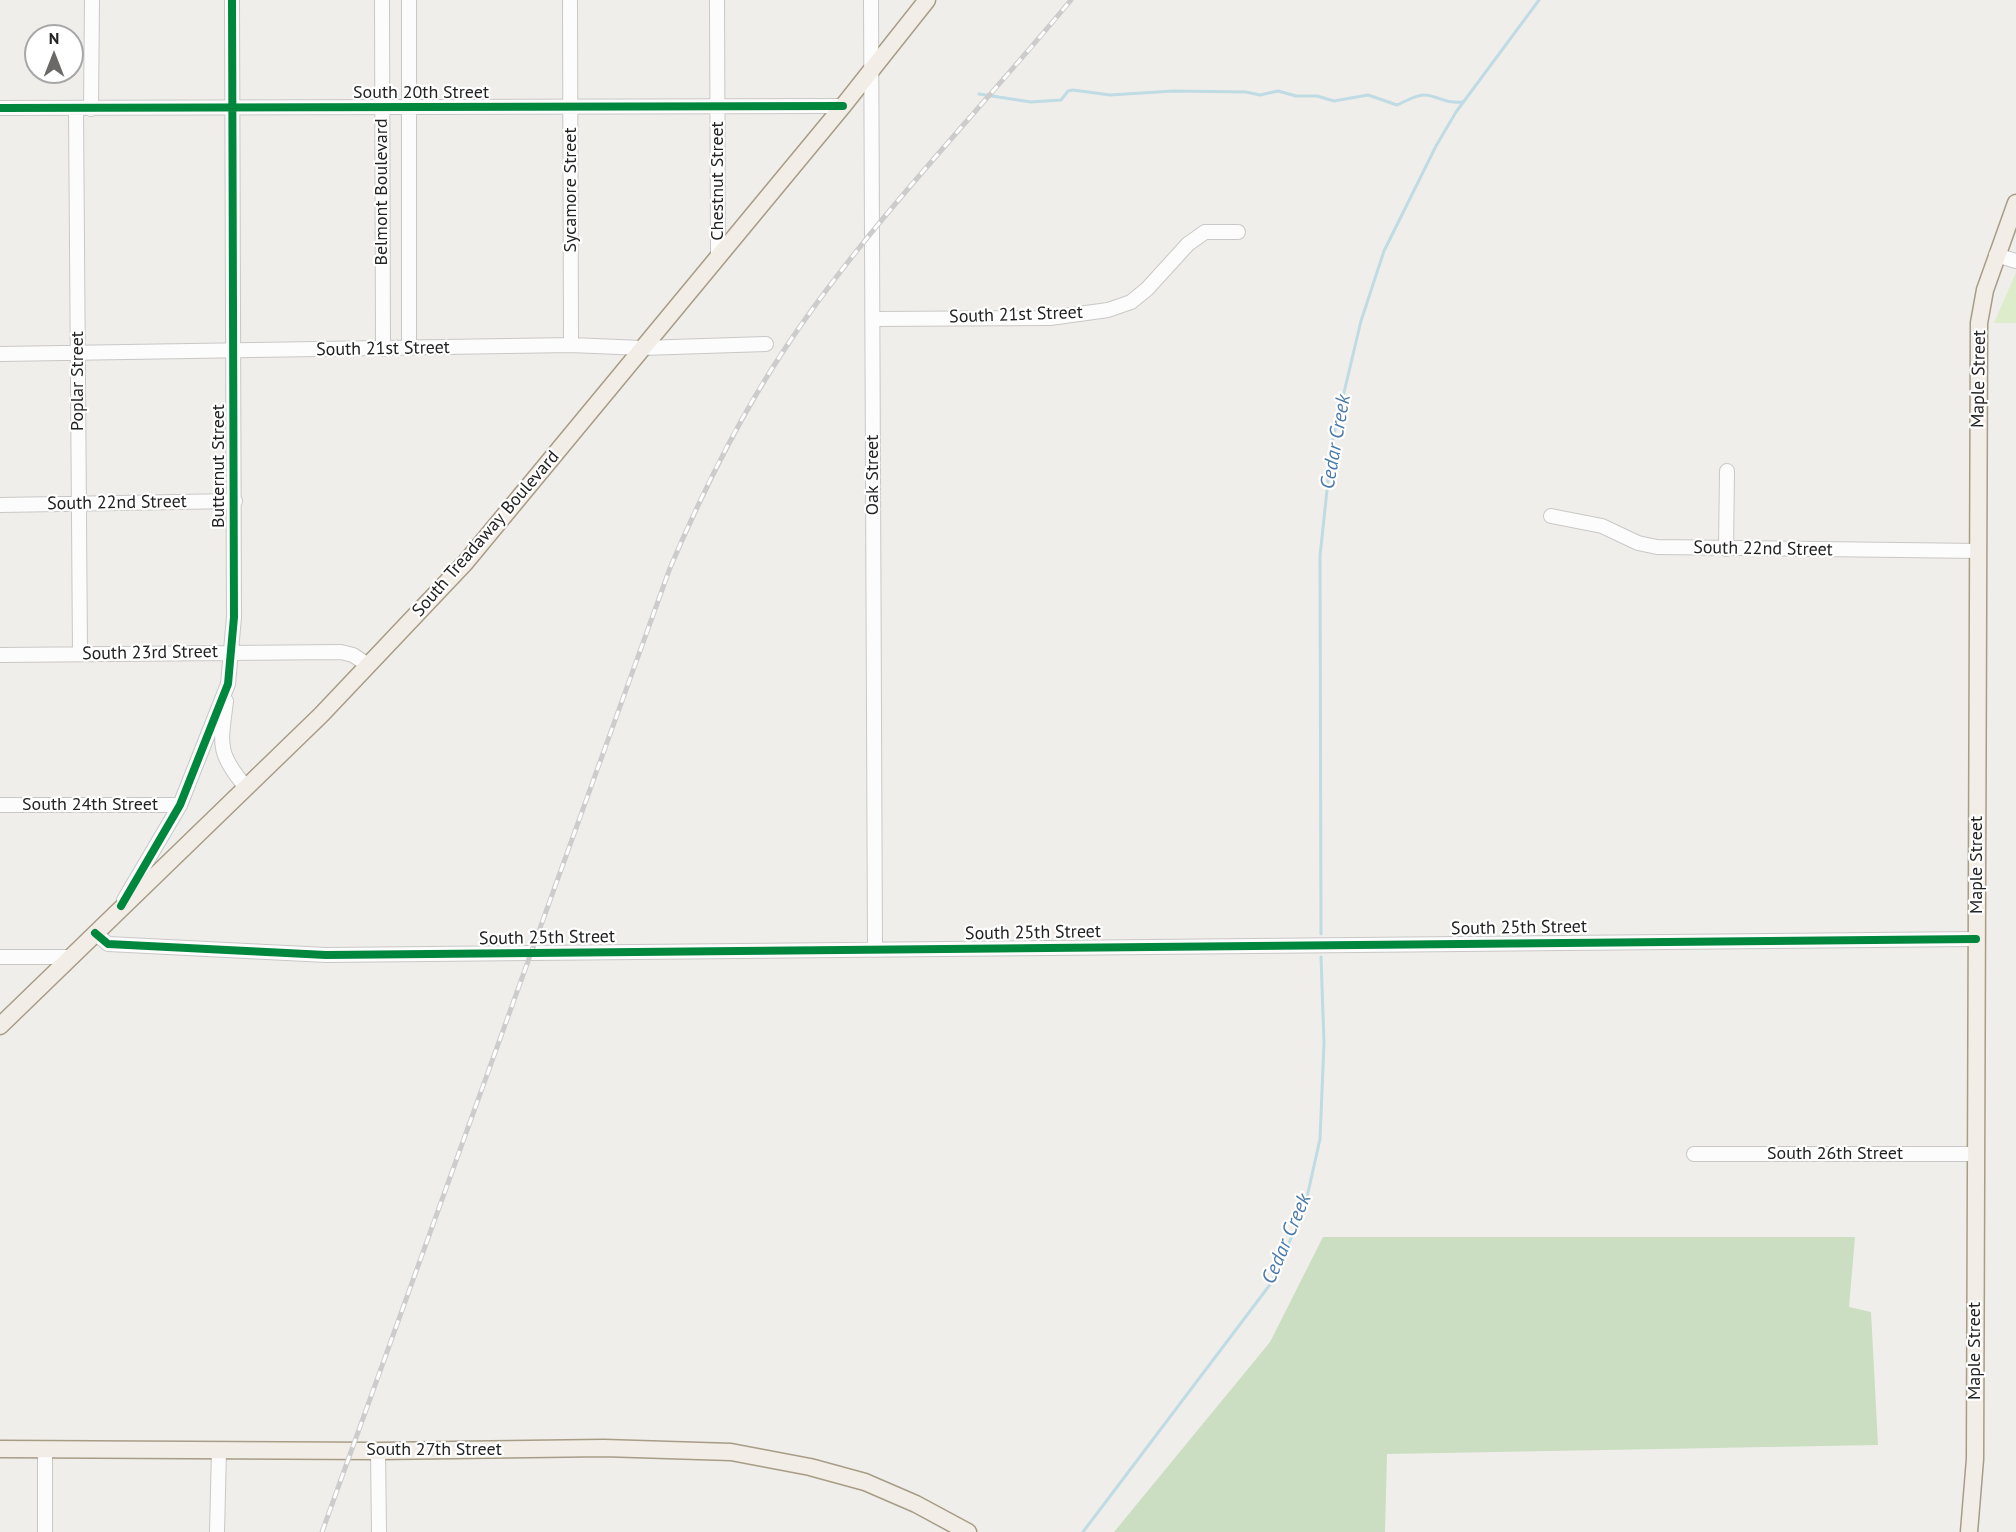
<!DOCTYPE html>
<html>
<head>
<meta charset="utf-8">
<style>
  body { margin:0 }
  #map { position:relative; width:2016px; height:1532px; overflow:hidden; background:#f0eeeb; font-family:"PT Sans",sans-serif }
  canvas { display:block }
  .north { position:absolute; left:24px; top:24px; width:60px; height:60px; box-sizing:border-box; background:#fff; border:2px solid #a7a7a7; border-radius:50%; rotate:0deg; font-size:16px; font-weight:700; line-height:24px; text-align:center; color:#222 }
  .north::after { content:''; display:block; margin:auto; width:21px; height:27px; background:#6a6968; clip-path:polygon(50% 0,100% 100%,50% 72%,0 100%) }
</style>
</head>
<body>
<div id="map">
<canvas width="2016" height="1532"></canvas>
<div class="north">N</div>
</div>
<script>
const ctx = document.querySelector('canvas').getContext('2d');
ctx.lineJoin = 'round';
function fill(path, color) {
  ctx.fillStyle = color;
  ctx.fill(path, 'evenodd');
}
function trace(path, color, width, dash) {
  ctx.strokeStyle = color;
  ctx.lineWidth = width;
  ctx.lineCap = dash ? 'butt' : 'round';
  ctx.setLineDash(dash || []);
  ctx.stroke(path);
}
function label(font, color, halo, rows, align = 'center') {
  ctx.font = font + ' "PT Sans",sans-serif';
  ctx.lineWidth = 4.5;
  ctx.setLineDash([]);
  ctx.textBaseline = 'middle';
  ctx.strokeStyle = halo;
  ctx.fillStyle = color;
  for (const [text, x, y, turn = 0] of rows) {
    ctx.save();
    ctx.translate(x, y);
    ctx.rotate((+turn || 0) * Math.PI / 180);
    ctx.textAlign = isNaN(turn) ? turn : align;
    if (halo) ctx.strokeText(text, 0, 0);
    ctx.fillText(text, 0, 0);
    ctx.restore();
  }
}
fill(new Path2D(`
  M2016 272V323H1994Z`), '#ddeccb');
fill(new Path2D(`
  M1323 1237H1855L1849 1307 1871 1312 1878 1445 1387 1454 1385 1532H1114L1270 1342Z`), '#cbdec1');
trace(new Path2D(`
  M979 94 1031 102 1061 100 1068 91 1073 90 1110 95 1173 91 1246 92 1260 95 1278 91 1296 96H1317L1334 101 1368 95 1397 105C1405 102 1416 94 1425 95 1439 96 1445 104 1462 102
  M1321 934 1320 556 1332 443 1361 321 1384 251 1436 146 1456 112 1539 0
  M1083 1532 1272 1282 1305 1206 1320 1139 1324 1043 1321 957`), '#bfdbe3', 3);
const minor = new Path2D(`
  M382 0 383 349
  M409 0V348
  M570 0 571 345
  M717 0 718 254
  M871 0 875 950
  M0 108 843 106
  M76 109 80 653
  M91 109 92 0
  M1996 255 2016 261
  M873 319 1050 318 1108 310 1131 302 1147 289 1188 244 1205 232H1238
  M0 354 571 345 642 348 766 344
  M0 505 235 501
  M1551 516 1602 526 1638 543 1657 547 1979 551
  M1726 549 1727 471
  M0 655 341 652 353 655 368 665
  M226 701C221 743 216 752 245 786
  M0 805H180
  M124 900 180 805 228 684 234 617 232 0
  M95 933 108 944 326 955 1976 939
  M0 957H72
  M1694 1154H1975
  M45 1449V1532
  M378 1451 379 1532
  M217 1532 219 1450`);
const major = new Path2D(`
  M0 1026 321 715 465 563 843 106 927 0
  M0 1449 378 1451 604 1448 731 1452 810 1467 865 1482 916 1504 968 1532
  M1969 1532 1975 1459 1979 323 1985 290 2016 203`);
trace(minor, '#c9c8c7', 16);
trace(major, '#a79c86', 19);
trace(minor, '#fdfcfc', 14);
trace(major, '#f3ede7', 16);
const rail = new Path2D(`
  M322 1532 670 568C703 491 739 417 786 347 869 223 976 115 1071 0`);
trace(rail, '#ccc', 5);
trace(rail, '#fff', 3, [9]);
trace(new Path2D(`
  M0 108 843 106
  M121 906 180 805 228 684 234 617 232 0
  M95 933 108 944 326 955 1976 939`), '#00873e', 8);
label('18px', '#222', '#fff', [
  ["South 20th Street",421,93],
  ["Chestnut Street",718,181,-90],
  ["Sycamore Street",571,190,-90],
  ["Belmont Boulevard",382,192,-90],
  ["South 21st Street",1016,315,-2],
  ["South 21st Street",383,349,-1],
  ["Maple Street",1979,379,-89],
  ["Poplar Street",78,381,-90],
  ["Butternut Street",219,466,-90],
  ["Oak Street",873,475,-90],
  ["South 22nd Street",117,503,-1],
  ["South Treadaway Boulevard",486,534,-49],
  ["South 22nd Street",1763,549,1],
  ["South 23rd Street",150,653,-1],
  ["South 24th Street",90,805],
  ["Maple Street",1977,865,-90],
  ["South 25th Street",1519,928,-1],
  ["South 25th Street",1033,933,-1],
  ["South 25th Street",547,938,-1],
  ["South 26th Street",1835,1154],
  ["Maple Street",1975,1351,-90],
  ["South 27th Street",434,1450]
]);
label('italic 20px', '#4a7aab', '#fff', [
  ["Cedar Creek",1336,442,-80],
  ["Cedar Creek",1287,1239,-67]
]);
</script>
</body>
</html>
